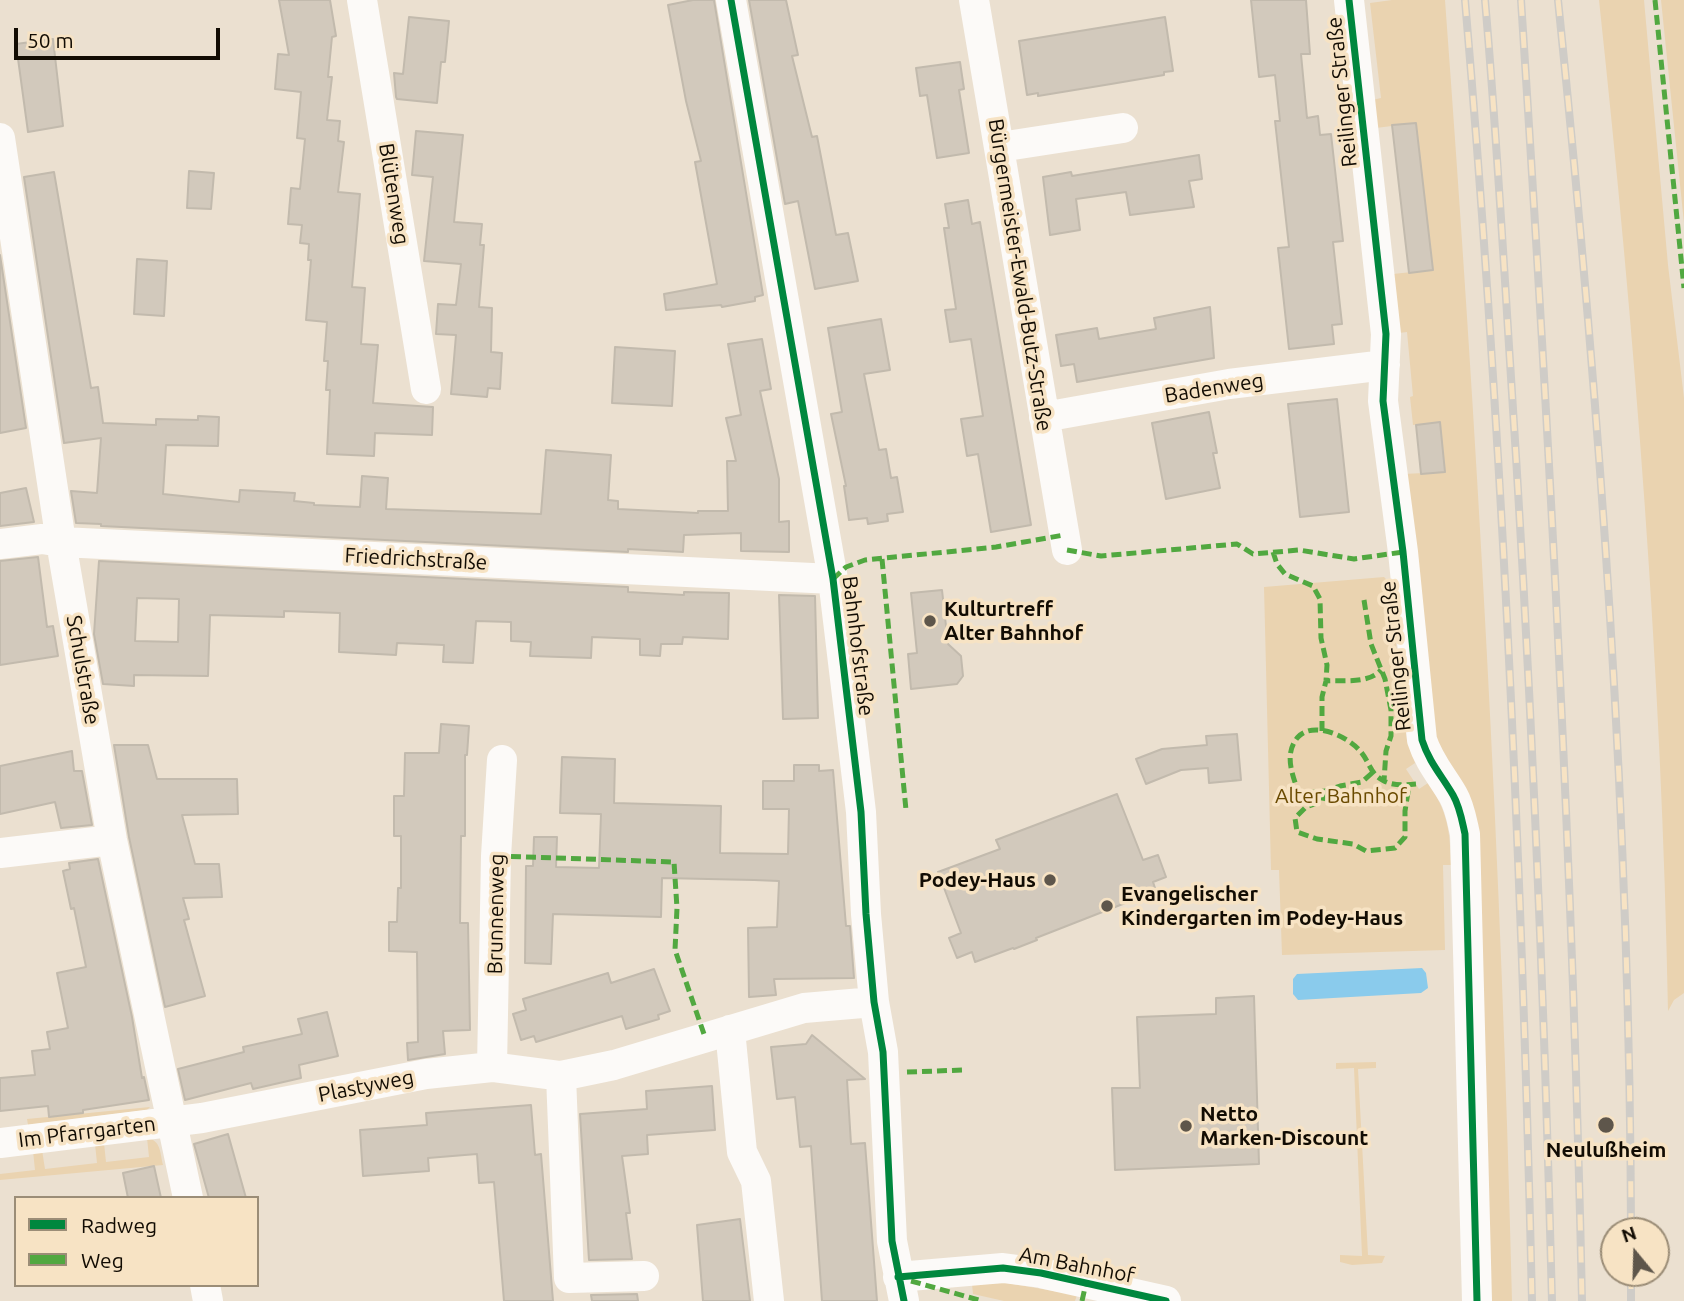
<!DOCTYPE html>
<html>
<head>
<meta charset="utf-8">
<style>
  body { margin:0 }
  #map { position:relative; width:1684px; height:1301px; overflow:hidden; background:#ebe0d0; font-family:Ubuntu,sans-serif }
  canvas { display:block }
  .legend { position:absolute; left:14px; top:1196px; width:245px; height:91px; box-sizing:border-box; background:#f7e3c4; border:2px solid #9b8d77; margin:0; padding:9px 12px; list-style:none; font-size:21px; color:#120c03 }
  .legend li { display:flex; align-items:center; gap:14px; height:35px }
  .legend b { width:35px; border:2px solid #9b8d77 }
  .north { position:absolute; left:1600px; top:1217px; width:70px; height:70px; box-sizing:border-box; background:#f7e3c4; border:2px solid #9b8d77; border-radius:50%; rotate:341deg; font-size:19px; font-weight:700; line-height:28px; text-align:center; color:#120c03 }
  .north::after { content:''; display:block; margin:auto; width:24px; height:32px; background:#5e564b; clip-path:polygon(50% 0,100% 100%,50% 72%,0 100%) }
  .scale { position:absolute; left:14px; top:28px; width:206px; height:32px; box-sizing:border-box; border:4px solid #120c03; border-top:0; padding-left:9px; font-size:21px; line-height:24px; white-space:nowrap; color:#120c03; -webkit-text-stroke:5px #f7e3c4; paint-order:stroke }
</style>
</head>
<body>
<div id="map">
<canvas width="1684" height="1301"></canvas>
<ul class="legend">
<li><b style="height:9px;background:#00873e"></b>Radweg</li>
<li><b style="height:9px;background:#51a840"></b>Weg</li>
</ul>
<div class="north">N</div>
<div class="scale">50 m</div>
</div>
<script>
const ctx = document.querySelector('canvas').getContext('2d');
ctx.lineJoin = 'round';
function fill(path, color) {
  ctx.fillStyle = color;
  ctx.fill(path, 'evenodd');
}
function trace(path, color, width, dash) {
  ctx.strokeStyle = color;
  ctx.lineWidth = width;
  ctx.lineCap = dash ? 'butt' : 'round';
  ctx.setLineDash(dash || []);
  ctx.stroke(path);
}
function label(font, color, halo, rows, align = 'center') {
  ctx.font = font + ' Ubuntu,sans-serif';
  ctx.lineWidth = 7;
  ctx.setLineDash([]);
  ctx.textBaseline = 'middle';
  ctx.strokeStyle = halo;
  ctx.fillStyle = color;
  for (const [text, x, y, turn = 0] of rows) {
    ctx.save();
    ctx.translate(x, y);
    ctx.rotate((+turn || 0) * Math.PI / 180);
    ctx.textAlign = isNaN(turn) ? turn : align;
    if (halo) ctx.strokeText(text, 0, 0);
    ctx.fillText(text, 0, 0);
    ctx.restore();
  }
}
fill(new Path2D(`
  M1392 0H1445C1477 433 1502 867 1512 1301H1489L1477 863 1435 745 1403 474 1445 472 1440 423 1413 425 1410 397 1413 396 1407 332 1399 333 1393 274 1421 271 1416 123 1376 128 1372 100 1381 98 1370 3Z
  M1599 0H1644L1668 265 1684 398V993L1674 1000 1668 1011C1662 673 1635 336 1599 0Z
  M1661 0H1684V223Z
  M1384 577 1389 582 1407 739 1415 763 1406 769 1419 789 1428 783C1448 812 1450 831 1451 865H1443L1445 950 1282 955 1279 870H1271L1264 587Z
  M1376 1062V1068L1358 1069 1368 1255 1385 1256 1382 1263 1352 1265 1340 1262V1255L1362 1256 1354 1068 1336 1069V1063Z
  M150 1107 147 1110 28 1125 27 1119Z
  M147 1138C161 1140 160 1153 163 1165L0 1180V1174L35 1170 33 1151 42 1150 45 1169 97 1163 95 1144 104 1143 106 1162 149 1157Z
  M1007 1283 1077 1295 1075 1301H1004L973 1294 972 1284Z`), '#ead3b0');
fill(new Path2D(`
  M1422 968 1426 973 1428 988 1421 993 1298 1000 1293 994V979L1297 974Z`), '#8acbec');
const building = new Path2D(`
  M279 0H330L336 36 332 37 328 77H332L327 120 340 121 338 141 344 142 338 192 360 194 352 287 365 288 361 344 378 345 373 403 433 407 432 435 375 433 374 456 327 454 330 390H326L328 361H324L327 322 306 320 311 260H308L309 244 300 243 302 225 288 224 291 188 300 189 305 139 297 138 301 92 275 89 278 54 289 55Z
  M693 0H714L763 295 755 297V301L722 307 721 305 666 310 664 294 717 284 695 162 701 161 686 101 668 5Z
  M749 0H786L798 55 792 56 812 137 817 136 836 235 848 233 858 281 815 289 798 201 785 204Z
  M1251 0H1306L1310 54H1301L1307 118 1318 116 1320 135 1331 134 1343 241 1333 242 1342 324 1332 325 1334 344 1289 349 1278 248 1289 247 1275 121H1280L1275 75 1259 77Z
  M409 17 449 21 445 62H441L437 103 397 99 396 97 394 73 403 74Z
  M1165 17 1173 71 1164 72V75L1111 84 1038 96V93L1027 95 1019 41Z
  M53 39 63 126 28 132 16 44Z
  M960 62 964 89 959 90 969 153 937 158 927 95 920 96 916 68Z
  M1416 123 1433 270 1409 273 1392 125Z
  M416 131 463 135 454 222 482 224 480 245H484L479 307 492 308 491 352 502 353 500 389 488 388 487 397 451 394 456 335 436 334 438 304 456 305 461 264 424 261 433 177 412 175Z
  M1199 155 1202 179 1189 181 1194 207 1130 215 1126 192 1076 199 1080 230 1050 235 1043 177 1071 172 1072 176Z
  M189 171 214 173 211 209 187 208Z
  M54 172 91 388 98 387 103 423 156 425V419L198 420V416L219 417 218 446 166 445 163 494 239 502 240 490 295 493 294 501 314 503V505L360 507 362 476 388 478 386 509 541 514 546 450 611 455 608 500 618 501V509L698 513V511H728L727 461H736L726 418 741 415 728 344 762 339 771 389 760 391 779 479V522L789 521V552L741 551V533L684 535 683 552 628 549V552L101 526V524L76 523 71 491 97 493 101 438 64 443 24 177Z
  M968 200 972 224 980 222 1031 525 991 532 978 454 967 456 961 419 983 416 971 339 950 342 945 310 956 309 944 228H949L945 204Z
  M0 255 26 428 0 433Z
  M137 259 167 261 164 316 134 314Z
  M1210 307 1214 358 1077 382 1074 364 1061 366 1056 335 1097 328 1099 339 1156 329 1154 318Z
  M881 319 890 370 864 374 879 450 886 449 891 478 897 477 903 512 887 514 888 521 868 524 867 518 849 520 844 486H846L831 414 842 412 828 328Z
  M615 347 675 351 672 406 612 403Z
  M1337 399 1349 512 1300 517 1288 404Z
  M1209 412 1217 453H1213L1220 488 1166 499 1152 423Z
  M1440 422 1445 472 1421 474 1416 425Z
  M26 488 34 522 0 526V493Z
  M38 557 47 627 53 626 58 656 0 665V561Z
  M99 561 628 587V592L684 595V592L729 593 728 639 683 637 682 644H661L660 656 640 655V639L592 637 591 658 530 656 531 642 511 641V622L476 621 473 663 443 662 444 645 397 643 396 655 339 652 340 613 284 611V617L210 615 208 676 134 675V686L103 684 94 634ZM137 598 179 599 178 642 135 641Z
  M942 590 948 644 961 656 963 676 957 684 911 689 908 654 917 653 911 593Z
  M779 595 815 596 818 718 783 719Z
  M441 724 469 726 467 755H465V836H461L460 923H468L470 1030 443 1031 445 1054 408 1060 407 1043 418 1042 417 952 389 951V922H397L398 888H401V836H394V796H404L405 753H439Z
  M1237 734 1241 780 1209 783 1208 768 1181 770 1146 784 1136 759 1162 749 1207 745 1206 736Z
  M114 745H148L157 779H237L238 814 182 815 195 864H219L222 897 183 898 189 919 184 920 205 996 165 1007 129 837Z
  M72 751 74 771H82L92 825 61 828 55 802 0 814V766Z
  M562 757 615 759 614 803 721 806 720 853 788 854 789 809H763V781H794V765H819V771L833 770 846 926H850L854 978 774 979 776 995 749 997 748 928 777 927 779 881 754 880 662 878 661 917 553 914 551 964 525 963 526 866H533L534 837H557L556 867 599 868 601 814 560 813Z
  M1117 794 1143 860 1158 855 1166 877 1153 882 1156 891 1036 938 1037 940 1014 949 1013 948 975 962 972 952 957 958 949 938 961 933 938 872 1000 849 996 840Z
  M98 859 132 1017 142 1078 144 1077 149 1100 83 1110V1113L49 1117 48 1106 0 1111V1078L35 1075 32 1051 50 1049 47 1032 68 1028 57 973 86 967 74 908 71 909 63 871 70 869 69 863Z
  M654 969 670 1011 658 1015 659 1019 626 1029 622 1016 536 1042 534 1036 521 1040 513 1014 526 1010 523 999 608 973 611 983Z
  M1254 996 1259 1164 1115 1170 1112 1088H1140L1137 1017 1216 1014V998Z
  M327 1012 338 1056 299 1065 301 1078 253 1089 251 1083 185 1100 178 1069 244 1052 243 1047 302 1034 298 1019Z
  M812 1035 865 1079 847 1080 851 1144 865 1143 877 1301H822L811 1146 800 1147 795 1097 777 1099 771 1047 806 1044Z
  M712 1086 715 1130 647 1135 648 1154 622 1156 630 1213H626L632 1259 589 1260 580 1114 647 1109 646 1091Z
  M531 1105 535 1155 541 1154 553 1301H504L494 1182 479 1183 477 1154 428 1158 429 1171 363 1176 360 1130 427 1125 426 1113Z
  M228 1134 246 1198H209L194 1144Z
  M154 1166 161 1198H128L123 1173Z
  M740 1219 750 1301H703L697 1225Z
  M637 1294 638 1301H592L591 1295Z`);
fill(building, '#d2c9bc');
trace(building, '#c2baad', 2);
trace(new Path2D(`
  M362 0 426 389
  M731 0 833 579 861 812 866 914 874 1002 883 1052 892 1241 904 1301
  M974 0 1067 550
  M1349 0 1386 334 1383 401 1403 552 1422 740C1429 762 1442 776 1453 795 1460 807 1462 821 1465 834L1477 1301
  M0 138 61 542 112 840 188 1198
  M1000 147 1123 128
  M1044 417 1229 384 1385 365
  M0 544 42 539 61 542 833 579
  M0 853 112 840
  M730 1030 742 1152 756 1181 769 1301
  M492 1067 496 856 502 760
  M561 1076 569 1278 644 1276
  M0 1143 202 1118 426 1074 492 1067 561 1076 614 1065 804 1008 874 1002
  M898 1277 1003 1268 1041 1273 1166 1301
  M205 1285 208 1301`), '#fcfaf8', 30);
const rail = new Path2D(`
  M1465 0C1502 432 1522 867 1532 1301
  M1485 0C1495 115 1502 231 1509 346 1530 664 1544 982 1552 1301
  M1521 0C1549 433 1573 867 1582 1301
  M1558 0C1600 409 1630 820 1631 1231
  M1631 1273V1301`);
trace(rail, '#cfccc7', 8);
trace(rail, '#f7e3c4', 5, [16]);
trace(new Path2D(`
  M1655 0 1684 288
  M1067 550 1101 556 1237 544 1253 554 1299 550 1354 559 1403 552
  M1273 552 1277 564 1285 574 1313 586 1320 599 1321 638 1327 665 1326 681
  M882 559 906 810
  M833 579 846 567 865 560 996 547 1064 535
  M1364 600 1371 644 1385 679 1391 710V736L1386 751 1384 781
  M1322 731V697L1326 681C1343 680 1369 684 1381 670
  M1372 773 1362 782 1340 786 1325 791 1299 794C1293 776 1283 754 1298 737 1314 720 1349 737 1361 752 1370 763 1370 774 1384 781 1394 786 1405 785 1416 784
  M1325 791 1323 801 1306 807 1295 818 1297 832 1317 839 1353 844 1366 851 1395 848 1405 837V811L1408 792 1404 785
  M496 856 674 862 677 908 675 950 705 1037
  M907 1072 965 1070
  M911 1281 982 1301
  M1082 1301 1086 1283`), '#51a840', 5, [10, 5]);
trace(new Path2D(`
  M731 0 833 579 861 812 866 914 874 1002 883 1052 892 1241 904 1301
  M1349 0 1386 334 1383 401 1403 552 1422 740C1429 762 1442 776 1453 795 1460 807 1462 821 1465 834L1477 1301
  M898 1277 1003 1268 1041 1273 1166 1301`), '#00873e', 7);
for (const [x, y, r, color] of [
  [930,621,7,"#5e564b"],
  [1050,880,7,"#5e564b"],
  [1107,906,7,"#5e564b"],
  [1606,1125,9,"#5e564b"],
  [1186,1126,7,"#5e564b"]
]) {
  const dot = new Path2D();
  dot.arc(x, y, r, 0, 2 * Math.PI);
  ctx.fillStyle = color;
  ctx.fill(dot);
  trace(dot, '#f7e3c4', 2.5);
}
label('21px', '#120c03', '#f7e3c4', [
  ["Reilinger Straße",1342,92,-96],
  ["Blütenweg",394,194,81],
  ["Bürgermeister-Ewald-Butz-Straße",1020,275,81],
  ["Badenweg",1214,388,-9],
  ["Friedrichstraße",416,559,3],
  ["Bahnhofstraße",858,646,83],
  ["Reilinger Straße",1396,656,-96],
  ["Schulstraße",83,670,80],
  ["Brunnenweg",496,914,-89],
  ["Plastyweg",366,1086,-11],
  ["Im Pfarrgarten",87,1132,-7],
  ["Am Bahnhof",1077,1265,11]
]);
label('bold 21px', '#120c03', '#f7e3c4', [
  ["Kulturtreff",944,609],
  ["Alter Bahnhof",944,633],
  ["Podey-Haus",1036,880,"right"],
  ["Evangelischer",1121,894],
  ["Kindergarten im Podey-Haus",1121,918],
  ["Netto",1200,1114],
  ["Marken-Discount",1200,1138],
  ["Neulußheim",1606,1150,"center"]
], 'left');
label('21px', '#6a4a00', '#f7e3c4', [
  ["Alter Bahnhof",1341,796]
]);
</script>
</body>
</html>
